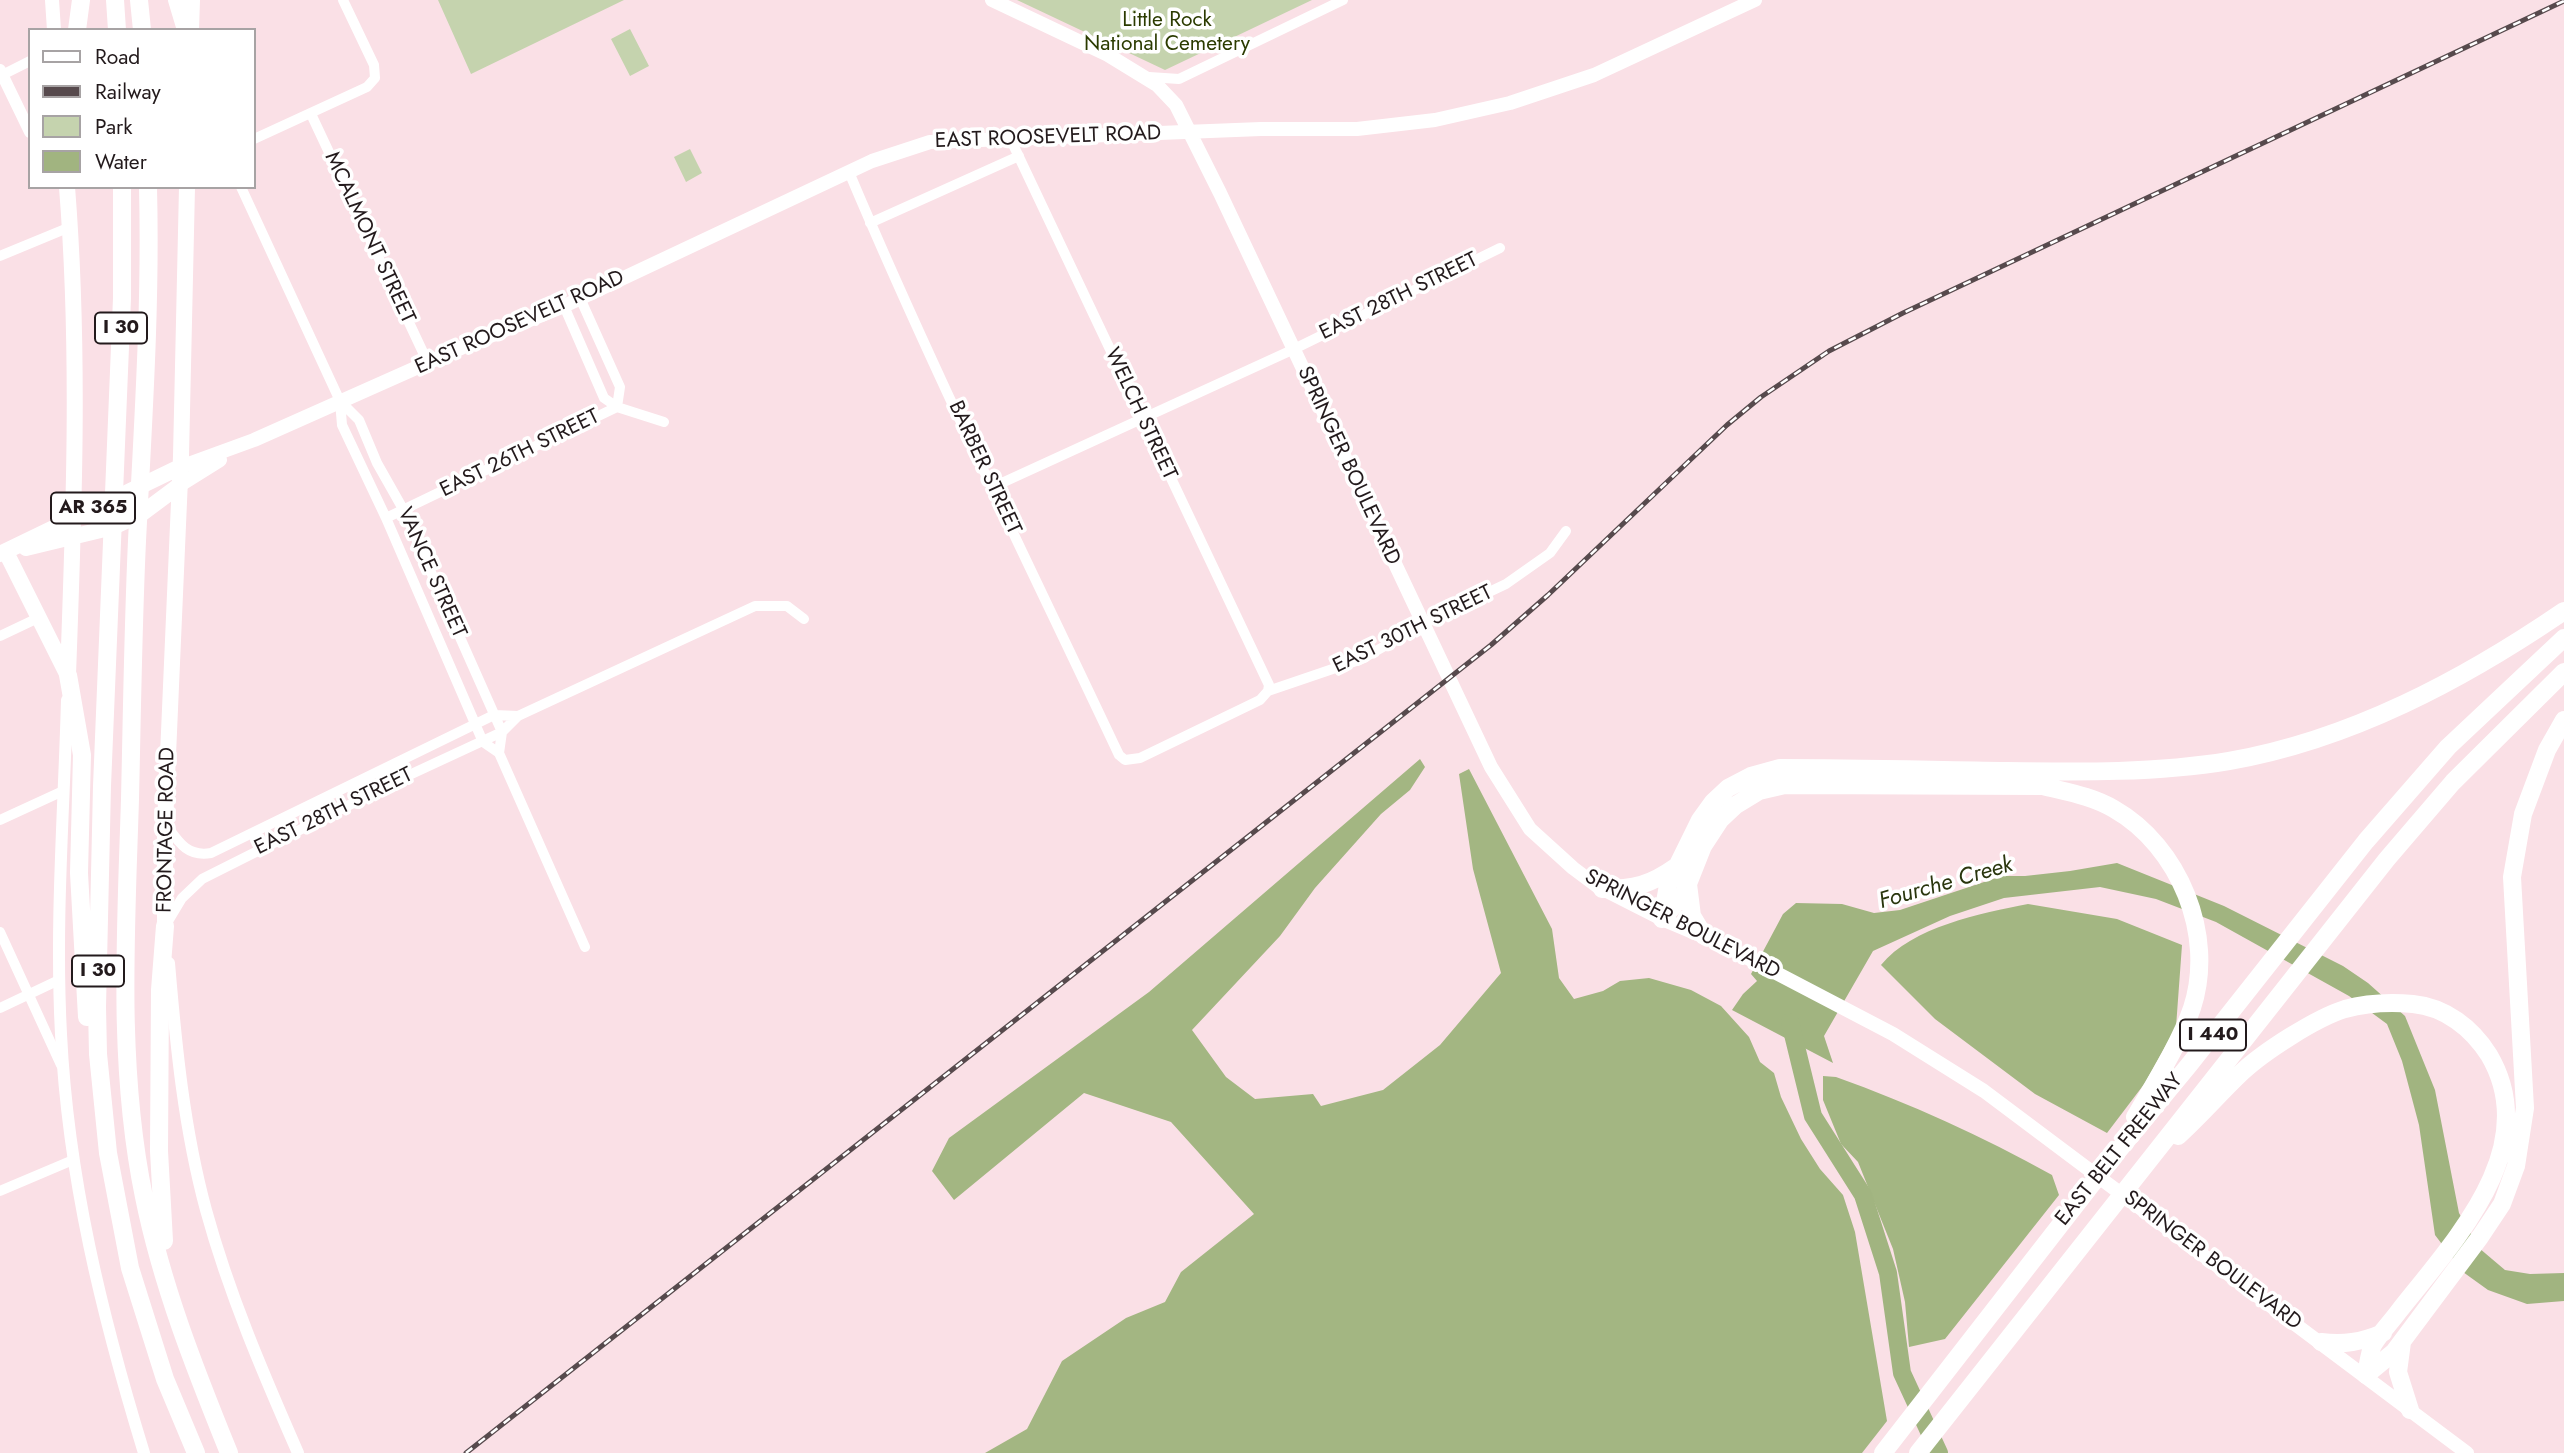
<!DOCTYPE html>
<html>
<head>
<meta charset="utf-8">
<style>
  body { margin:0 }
  #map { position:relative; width:2564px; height:1453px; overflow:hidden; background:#fae0e6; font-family:Jost,sans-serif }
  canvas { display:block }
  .legend { position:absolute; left:28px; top:28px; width:228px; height:161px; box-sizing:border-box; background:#fff; border:2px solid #a7a3a4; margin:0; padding:9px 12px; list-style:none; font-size:21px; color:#231a1c }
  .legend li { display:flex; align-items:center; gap:14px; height:35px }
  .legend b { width:35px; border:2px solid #a7a3a4 }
</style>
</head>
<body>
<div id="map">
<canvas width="2564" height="1453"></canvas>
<ul class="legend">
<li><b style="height:9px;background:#fff"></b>Road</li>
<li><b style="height:9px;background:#574a4d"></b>Railway</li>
<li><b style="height:19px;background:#c5d3ae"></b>Park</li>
<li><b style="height:19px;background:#a1b480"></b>Water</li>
</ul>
</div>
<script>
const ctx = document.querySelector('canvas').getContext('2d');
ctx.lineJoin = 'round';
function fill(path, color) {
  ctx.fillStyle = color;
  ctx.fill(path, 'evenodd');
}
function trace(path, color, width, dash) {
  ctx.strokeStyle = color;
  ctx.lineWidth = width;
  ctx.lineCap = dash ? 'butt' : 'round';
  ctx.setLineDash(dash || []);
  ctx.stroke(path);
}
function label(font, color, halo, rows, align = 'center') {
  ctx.font = font + ' Jost,sans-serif';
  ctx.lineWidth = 7;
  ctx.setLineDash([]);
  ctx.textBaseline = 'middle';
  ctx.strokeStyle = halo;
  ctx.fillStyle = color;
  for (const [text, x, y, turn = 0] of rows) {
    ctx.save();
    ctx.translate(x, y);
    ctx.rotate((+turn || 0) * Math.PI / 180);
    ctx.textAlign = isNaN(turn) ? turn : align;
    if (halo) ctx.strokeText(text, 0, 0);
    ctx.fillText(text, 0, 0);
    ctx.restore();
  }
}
fill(new Path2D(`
  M438 0H624L471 74Z
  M1017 0H1312L1165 70Z
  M630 29 649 66 630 76 611 39Z
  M690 149 702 173 686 182 674 157Z`), '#c5d3ae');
fill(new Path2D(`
  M1420 759 1425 767 1410 790 1381 814 1315 888 1280 936 1192 1030 1226 1077 1255 1099 1313 1094 1321 1106 1383 1090 1440 1045 1501 973 1473 869 1459 774 1469 769 1552 929 1559 978 1574 999 1603 991 1620 981 1649 978 1691 990 1721 1006 1749 1037 1760 1062 1774 1073 1781 1097 1801 1139 1820 1169 1843 1195 1855 1232 1887 1421 1862 1453H985L1027 1429 1062 1361 1126 1318 1165 1302 1181 1272 1254 1214 1171 1122 1084 1093 954 1200 932 1171 949 1138 1149 992Z
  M2028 904 2117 919 2182 945 2176 1027 2145 1083 2107 1133 2035 1094 1935 1019 1881 965C1912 927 1981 913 2028 904Z
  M1823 1076 1836 1077C1911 1104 1982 1136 2052 1175L2059 1195 1945 1339 1909 1347 1905 1302 1893 1249 1858 1162 1841 1144 1823 1100Z`), '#a3b682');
fill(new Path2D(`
  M2117 863 2224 906 2343 966 2368 983 2405 1016 2435 1090 2459 1213 2479 1248 2505 1270 2530 1274 2564 1273V1301L2527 1304 2488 1290 2463 1272 2435 1235 2419 1125 2402 1061 2387 1024 2349 996 2216 922 2156 899 2100 887 2004 898 1950 916 1873 951 1824 1036 1833 1063 1732 1010 1743 994 1757 981 1751 974 1783 914 1796 903 1842 904 1874 913 1900 910 2002 876H2025L2070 871Z`), '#a1b480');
trace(new Path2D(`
  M1790 1022 1813 1116 1863 1195 1888 1273 1902 1373 1939 1453`), '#a1b480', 18);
trace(new Path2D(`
  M0 76 30 61
  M1149 77 1179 79 1343 0
  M311 114 428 363
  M1010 138 1269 685 1268 691
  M254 139 367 87 375 78 374 65 343 0
  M849 172C932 369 1028 562 1119 755L1125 760 1140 758 1260 700 1268 691 1362 659 1430 620 1506 584 1550 553 1566 531
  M241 187 340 401 342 425 386 518 483 742 499 753 585 947
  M870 223 1019 156
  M0 256 70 227
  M580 298 620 387 617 407
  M564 306 604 398 617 407 664 422
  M340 401 359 420 377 463 403 509 502 732 499 753
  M993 487 1292 350 1500 248
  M386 518 617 407
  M0 636 38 618
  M0 820 63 791
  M167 826C179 843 188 857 211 853L494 715 518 716
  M167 923 182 898 202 879 405 777 502 732 518 716 755 606H787L804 619
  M0 932 61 1065
  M0 1008 59 980
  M0 1191 73 1160`), '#fff', 10);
trace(new Path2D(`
  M0 70 30 132
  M67 700C64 811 55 922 61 1034 68 1178 102 1316 144 1453
  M169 963C176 1046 184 1129 206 1210 229 1294 263 1373 298 1453`), '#fff', 12);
trace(new Path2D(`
  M52 0 54 30
  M992 0 1108 55 1157 85 1176 105 1220 193 1491 767 1530 829 1573 868 1597 886 1662 919 1719 943 1893 1034 1984 1091 2467 1453
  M192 30 193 0
  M180 467 254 440 463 347 564 306 872 161 930 142 1261 129H1357L1435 120 1510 103 1594 75 1755 0
  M180 485 220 460`), '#fff', 14);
trace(new Path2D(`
  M67 187C80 350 74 512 68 675
  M26 548 113 527 141 514 180 485
  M6 552 66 672
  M0 554 180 467
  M165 926V824L181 456 187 187`), '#fff', 16);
trace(new Path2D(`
  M115 0 117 30
  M139 0 142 30
  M177 0 186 30
  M77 30 81 0
  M122 187V298L102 786 97 1007 98 1054 108 1153 130 1268 165 1379 196 1453
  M148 187C151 306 143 423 137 541 133 627 132 713 130 799 126 931 117 1066 144 1197 162 1286 195 1369 229 1453
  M68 675 82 755 79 873 87 1017
  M1688 884 1692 916 1704 936
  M1602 889C1635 889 1650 885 1677 866
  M1662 919 1668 885 1700 820 1713 802 1728 788 1751 776 1780 768C1856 768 1931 770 2007 771 2081 772 2156 773 2229 761 2350 740 2463 680 2564 611
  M1662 919 1684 894 1703 846 1720 820 1736 805 1759 791 1785 785 2043 786C2067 792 2092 796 2114 809 2179 846 2216 935 2192 1008 2180 1043 2154 1084 2135 1117
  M2178 1136C2200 1116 2219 1094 2241 1073 2263 1052 2316 1018 2345 1009 2367 1003 2390 1002 2413 1004 2445 1007 2472 1028 2489 1055 2544 1148 2454 1241 2399 1311 2391 1322 2380 1333 2373 1345 2369 1353 2368 1366 2366 1375
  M164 1241 159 1151 160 990 165 926
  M2321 1342C2344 1345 2361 1342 2383 1333
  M2402 1342 2398 1372 2410 1410
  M2366 1375 2394 1352 2480 1237 2502 1204 2516 1166 2525 1108 2512 877 2523 814 2547 750 2564 720
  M1883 1453 2113 1157 2189 1065 2366 841 2448 747 2564 638
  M1918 1453 2387 859 2453 782 2564 672`), '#fff', 18);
const rail = new Path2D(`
  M466 1453 1491 645 1548 595 1727 425 1761 397 1829 351 1903 313 2564 1`);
trace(rail, '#574a4d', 5);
trace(rail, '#fff', 2.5, [8]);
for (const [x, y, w] of [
  [121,328,52],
  [93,508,84],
  [98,971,52],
  [2213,1035,66]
]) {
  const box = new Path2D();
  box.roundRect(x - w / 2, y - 15.5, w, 31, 5);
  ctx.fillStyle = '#fff';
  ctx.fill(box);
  trace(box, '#231a1c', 2);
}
label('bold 19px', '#231a1c', null, [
  ["I 30",121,328],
  ["AR 365",93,508],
  ["I 30",98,971],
  ["I 440",2213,1035]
]);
label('21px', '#2b3b00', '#fff', [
  ["Little Rock",1167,21],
  ["National Cemetery",1167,45]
]);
label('21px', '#231a1c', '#fff', [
  ["EAST ROOSEVELT ROAD",1048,138,-2],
  ["MCALMONT STREET",369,238,65],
  ["EAST 28TH STREET",1399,297,-26],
  ["EAST ROOSEVELT ROAD",520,323,-24],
  ["WELCH STREET",1140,414,65],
  ["EAST 26TH STREET",520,454,-26],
  ["SPRINGER BOULEVARD",1348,466,65],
  ["BARBER STREET",984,468,65],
  ["VANCE STREET",431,573,66],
  ["EAST 30TH STREET",1413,630,-26],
  ["EAST 28TH STREET",334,812,-26],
  ["FRONTAGE ROAD",167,830,-89],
  ["SPRINGER BOULEVARD",1682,925,27],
  ["EAST BELT FREEWAY",2120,1150,-51],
  ["SPRINGER BOULEVARD",2212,1261,37]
]);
label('italic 23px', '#29350d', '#fff', [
  ["Fourche Creek",1946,884,-16]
]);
</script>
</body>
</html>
